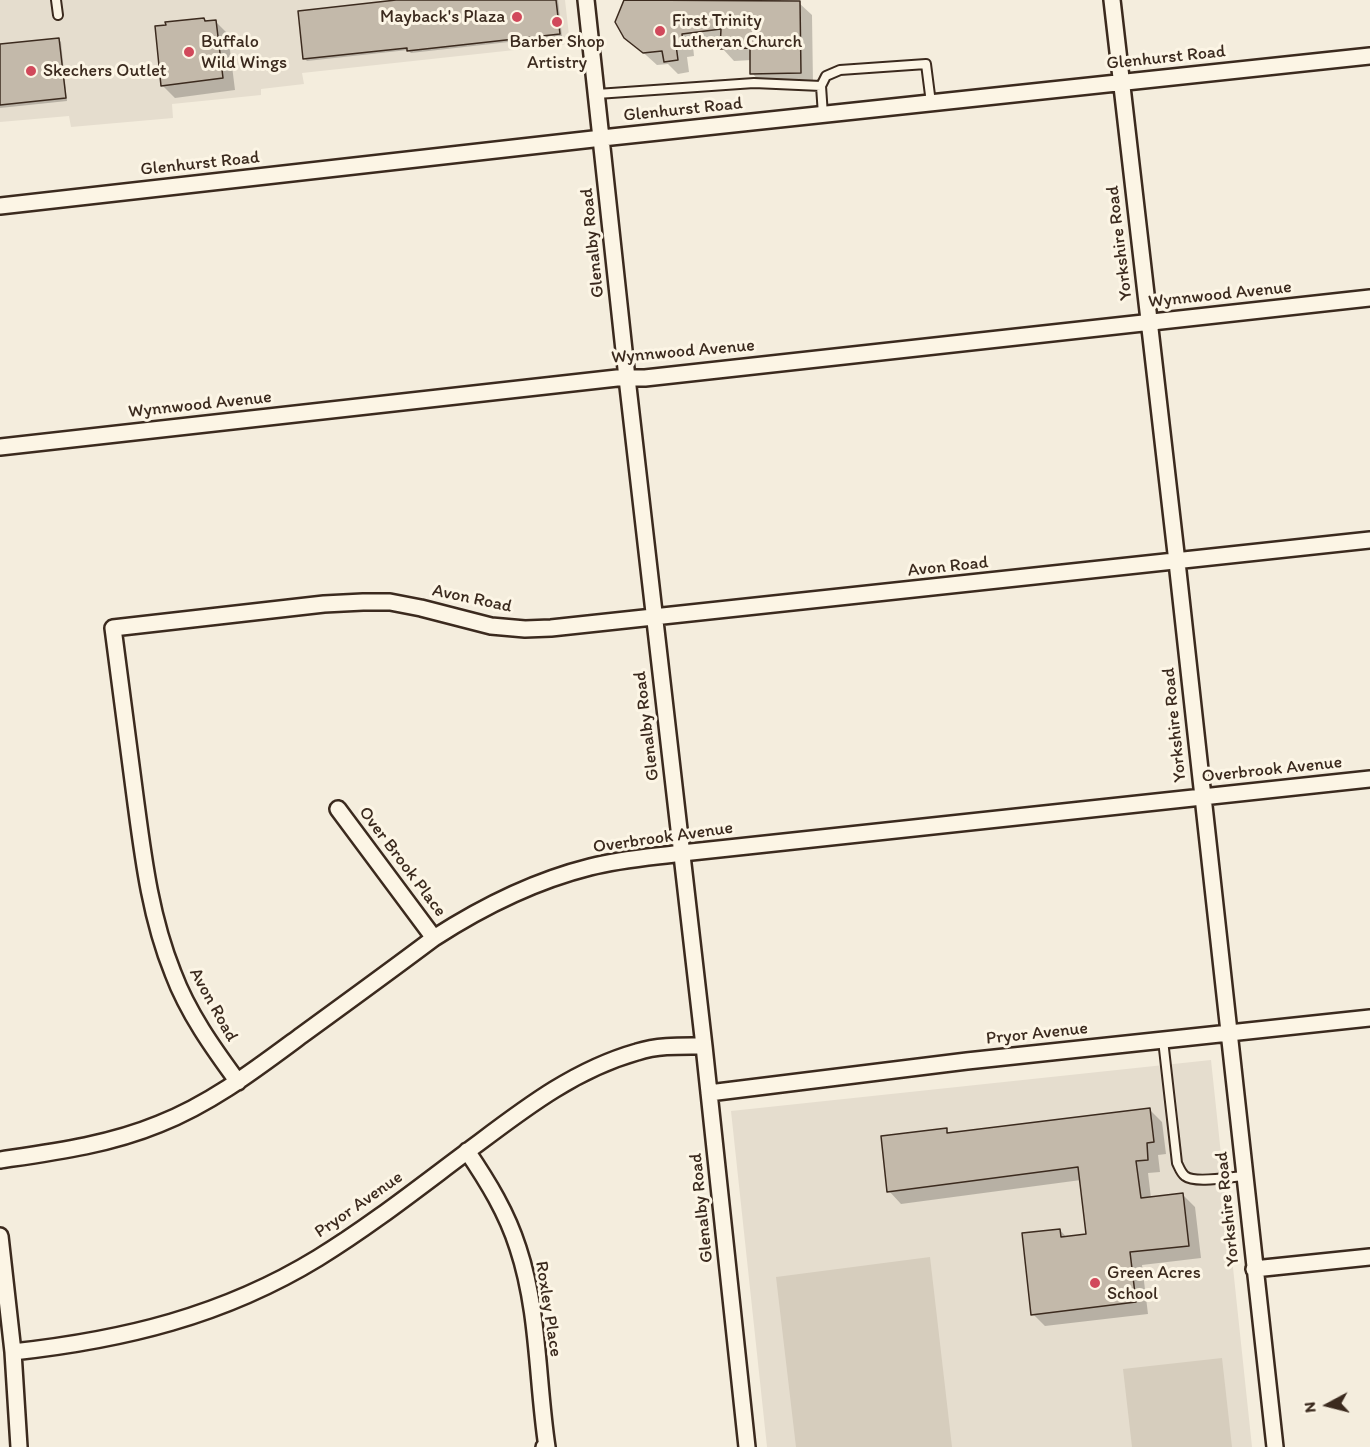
<!DOCTYPE html>
<html>
<head>
<meta charset="utf-8">
<style>
  body { margin:0 }
  #map { position:relative; width:1370px; height:1447px; overflow:hidden; background:#f4eddd; font-family:Itim,sans-serif }
  canvas { display:block }
  .north { position:absolute; left:1298px; top:1375px; width:60px; height:60px; -webkit-text-stroke:4px #fcf5e5; paint-order:stroke; rotate:263deg; font-size:16px; font-weight:700; line-height:24px; text-align:center; color:#3b2a1e }
  .north::after { content:''; display:block; margin:auto; width:21px; height:27px; background:#3b2a1e; clip-path:polygon(50% 0,100% 100%,50% 72%,0 100%) }
</style>
</head>
<body>
<div id="map">
<canvas width="1370" height="1447"></canvas>
<div class="north">N</div>
</div>
<script>
const ctx = document.querySelector('canvas').getContext('2d');
ctx.lineJoin = 'round';
function fill(path, color) {
  ctx.fillStyle = color;
  ctx.fill(path, 'evenodd');
}
function trace(path, color, width, dash) {
  ctx.strokeStyle = color;
  ctx.lineWidth = width;
  ctx.lineCap = dash ? 'butt' : 'round';
  ctx.setLineDash(dash || []);
  ctx.stroke(path);
}
function label(font, color, halo, rows, align = 'center') {
  ctx.font = font + ' Itim,sans-serif';
  ctx.lineWidth = 6;
  ctx.setLineDash([]);
  ctx.textBaseline = 'middle';
  ctx.strokeStyle = halo;
  ctx.fillStyle = color;
  for (const [text, x, y, turn = 0] of rows) {
    ctx.save();
    ctx.translate(x, y);
    ctx.rotate((+turn || 0) * Math.PI / 180);
    ctx.textAlign = isNaN(turn) ? turn : align;
    if (halo) ctx.strokeText(text, 0, 0);
    ctx.fillText(text, 0, 0);
    ctx.restore();
  }
}
fill(new Path2D(`
  M0 0H565L570 44 302 73 304 84 261 89V95L172 104 173 118 71 127 69 116 0 122Z
  M1211 1060 1252 1447H767L731 1111Z`), '#e5ddce');
fill(new Path2D(`
  M930 1257 952 1447H796L776 1277Z
  M1222 1358 1232 1447H1132L1123 1369Z`), '#d6cdbd');
fill(new Path2D(`
  M421 0H558L562 36 411 53 408 50 307 61 305 59Z
  M626 0H781L782 3H799L812 15 813 85 764 86 752 73V60L734 61 722 48V42L693 46 694 56 687 57 689 72 678 74 668 64 657 65 626 37 617 22Z
  M204 19 207 22 215 21 228 34 235 90 175 98 162 85Z
  M59 40 61 42 67 101 0 108V46Z
  M1150 1110 1162 1122 1166 1154 1158 1155 1160 1172 1148 1173 1151 1198 1182 1194 1195 1207 1201 1258 1142 1265 1148 1314 1045 1326 1033 1314 1060 1230 1067 1238 1088 1235 1081 1180 901 1204 889 1191 946 1130 950 1134Z`), '#0003');
const building = new Path2D(`
  M396 0H556L560 34 407 51V48L303 59 298 11Z
  M624 0 800 1 801 73 750 74V48L720 49 721 29 682 34 683 44 676 45 678 60 664 62 662 51 643 53 624 38 615 22Z
  M204 18 205 21 216 20 223 78 161 86 155 26 166 25 165 22Z
  M59 38 66 98 0 105V44Z
  M1150 1108 1154 1142 1147 1143 1148 1160 1136 1161 1141 1198 1183 1193 1189 1246 1130 1252 1136 1302 1031 1315 1022 1233 1060 1229 1061 1237 1086 1234 1078 1167 887 1192 881 1136 947 1128V1133Z`);
fill(building, '#c3b9aa');
trace(building, '#3b2a1e', 1.5);
const service = new Path2D(`
  M56 0 58 15
  M597 94 754 83 821 86
  M823 115 821 86 826 76 840 70 926 64 931 103
  M1163 1040 1177 1163C1179 1167 1181 1173 1185 1176 1195 1184 1230 1177 1244 1176`);
const minor = new Path2D(`
  M586 0 627 378 704 1046 747 1447
  M1112 0 1177 562 1275 1447
  M0 206 602 138 1370 56
  M0 447 617 378H645L1370 298
  M338 809 434 938
  M238 1082C213 1048 188 1013 173 973 150 916 143 856 135 796 128 740 120 684 113 628L324 604 363 602H390L421 608 491 626 525 629 551 628 1370 540
  M709 1093 967 1061 1370 1018
  M467 1151C488 1182 507 1213 518 1248 539 1311 537 1381 547 1447H544
  M0 1160C54 1152 108 1145 159 1124 212 1103 256 1069 302 1035 346 1003 390 971 434 938 482 907 534 881 590 867 620 859 651 857 682 853L1370 779
  M0 1236 13 1352 19 1447
  M1254 1269 1370 1257
  M13 1352C123 1340 223 1316 318 1258 375 1223 427 1181 480 1142 529 1105 577 1069 637 1052 659 1045 681 1046 704 1046`);
trace(service, '#3b2a1e', 12);
trace(minor, '#3b2a1e', 20);
trace(service, '#fcf5e5', 8);
trace(minor, '#fcf5e5', 15);
for (const [x, y, r, color] of [
  [517,17,6,"#d1495b"],
  [557,22,6,"#d1495b"],
  [660,31,6,"#d1495b"],
  [189,52,6,"#d1495b"],
  [31,71,6,"#d1495b"],
  [1095,1283,6,"#d1495b"]
]) {
  const dot = new Path2D();
  dot.arc(x, y, r, 0, 2 * Math.PI);
  ctx.fillStyle = color;
  ctx.fill(dot);
  trace(dot, '#fcf5e5', 2);
}
label('18px', '#3b2a1e', '#fcf5e5', [
  ["Mayback's Plaza",505,17,"right"],
  ["First Trinity",672,21],
  ["Lutheran Church",672,42],
  ["Buffalo",201,42],
  ["Wild Wings",201,63],
  ["Barber Shop",557,42,"center"],
  ["Artistry",557,63,"center"],
  ["Skechers Outlet",43,71],
  ["Green Acres",1107,1273],
  ["School",1107,1294]
], 'left');
label('18px', '#3b2a1e', '#fcf5e5', [
  ["Glenhurst Road",1166,58,-6],
  ["Glenhurst Road",683,110,-6],
  ["Glenhurst Road",200,164,-6],
  ["Glenalby Road",593,243,-96],
  ["Yorkshire Road",1120,243,-97],
  ["Wynnwood Avenue",1220,295,-6],
  ["Wynnwood Avenue",683,352,-5],
  ["Wynnwood Avenue",200,405,-6],
  ["Avon Road",948,567,-6],
  ["Avon Road",472,599,12],
  ["Yorkshire Road",1175,725,-96],
  ["Glenalby Road",647,726,-97],
  ["Overbrook Avenue",1272,770,-6],
  ["Overbrook Avenue",663,838,-8],
  ["Over Brook Place",402,862,53],
  ["Avon Road",213,1005,61],
  ["Pryor Avenue",1037,1034,-6],
  ["Pryor Avenue",359,1205,-35],
  ["Glenalby Road",702,1208,-96],
  ["Yorkshire Road",1228,1209,-96],
  ["Roxley Place",548,1309,81]
]);
</script>
</body>
</html>
